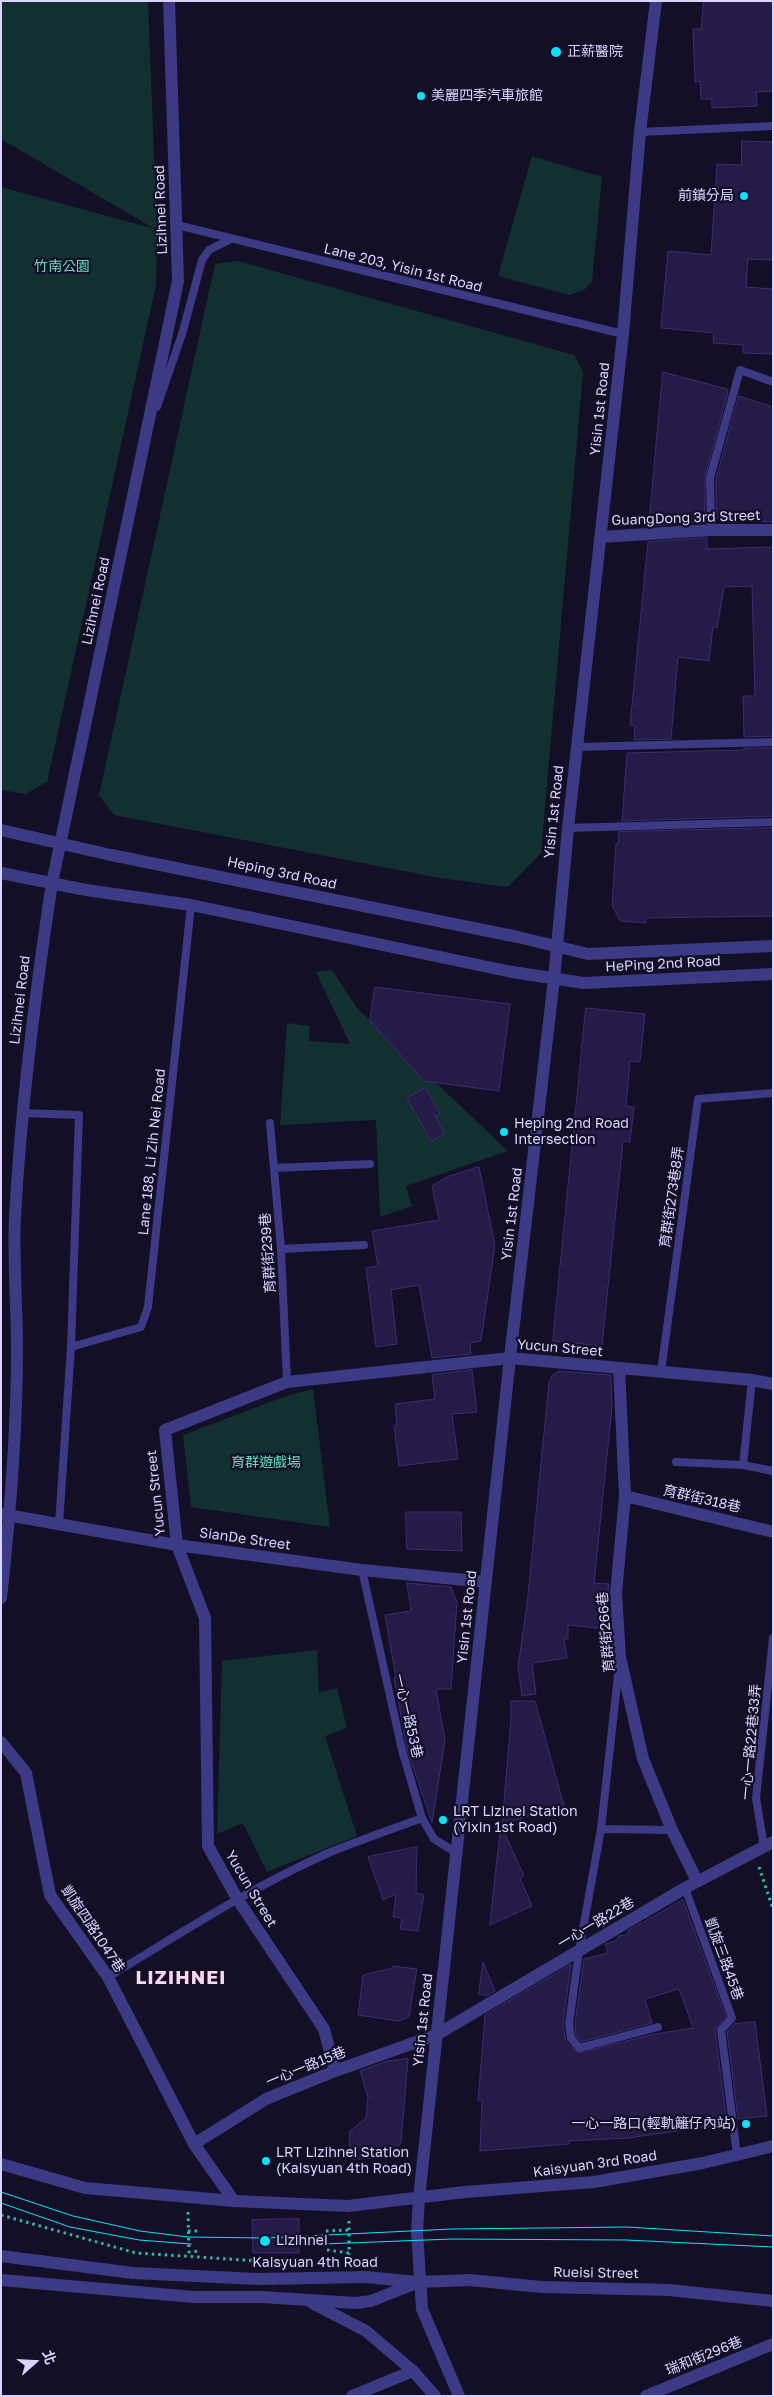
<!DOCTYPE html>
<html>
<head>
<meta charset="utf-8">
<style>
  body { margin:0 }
  #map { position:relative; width:774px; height:2397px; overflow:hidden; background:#130f26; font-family:"Golos Text","Noto Sans TC",sans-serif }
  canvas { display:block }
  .frame { position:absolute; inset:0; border:2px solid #d9d4ff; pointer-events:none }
  .north { position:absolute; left:10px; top:2337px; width:50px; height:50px; -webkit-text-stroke:4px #130f26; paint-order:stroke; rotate:71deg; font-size:14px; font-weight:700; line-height:20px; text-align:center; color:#d9d4ff }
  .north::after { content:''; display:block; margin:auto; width:18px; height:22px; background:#d9d4ff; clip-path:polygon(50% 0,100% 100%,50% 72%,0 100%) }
</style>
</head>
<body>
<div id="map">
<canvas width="774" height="2397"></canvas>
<div class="frame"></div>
<div class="north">北</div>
</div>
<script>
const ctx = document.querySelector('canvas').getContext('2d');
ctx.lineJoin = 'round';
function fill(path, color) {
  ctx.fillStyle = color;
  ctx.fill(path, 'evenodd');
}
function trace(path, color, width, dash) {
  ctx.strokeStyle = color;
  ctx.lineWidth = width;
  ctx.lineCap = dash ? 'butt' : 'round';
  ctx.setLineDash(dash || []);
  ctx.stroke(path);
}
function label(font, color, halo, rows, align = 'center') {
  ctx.font = font + ' "Golos Text","Noto Sans TC",sans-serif';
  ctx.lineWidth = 4.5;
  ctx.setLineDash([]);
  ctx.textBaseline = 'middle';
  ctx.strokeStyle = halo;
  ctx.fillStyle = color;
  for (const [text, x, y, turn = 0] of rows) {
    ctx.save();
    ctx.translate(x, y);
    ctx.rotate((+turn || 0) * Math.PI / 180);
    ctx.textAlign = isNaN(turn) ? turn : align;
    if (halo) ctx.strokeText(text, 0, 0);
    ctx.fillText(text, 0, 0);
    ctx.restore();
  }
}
fill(new Path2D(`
  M1 1H148L157 230 156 285 47 782 25 794 1 790V187L155 229 1 139Z
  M532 156 602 177 592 282 584 290 569 295 498 276Z
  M238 261 574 355 583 372 541 853 508 887 440 878 114 815 99 795 215 264Z
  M332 970 357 1008 508 1151 406 1186 412 1206 380 1217 376 1120 280 1125 287 1023 310 1026 309 1041 350 1044 316 972Z
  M313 1389 330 1527 191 1507 183 1435 286 1396Z
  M317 1650 319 1693 337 1688 347 1728 325 1736 357 1836 267 1872 243 1823 217 1834 222 1661Z`), '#12302f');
const building = new Path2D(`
  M704 1H773V91L756 92 757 106 712 108V99H701L700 81 695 82 693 29H701Z
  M742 141 773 142V260L748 259 746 287 773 289V354L743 353V345L713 343 714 333 661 328 668 251 711 255 717 164 741 165Z
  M663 372 727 389 728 392 705 477V522L649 526Z
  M739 396 773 407V522L716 518V479Z
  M707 538V549L773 547V736L744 737 743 696H755L752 586 724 587 717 628 713 627 709 661 678 657 671 739 634 740 635 726 630 725 648 542Z
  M744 748H773V816L622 821 627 753 744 750Z
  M773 828V916L646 918V923L620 921 612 905 616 844H618L619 832Z
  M375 987 510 1004 499 1091 424 1081 370 1021Z
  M586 1008 645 1014 640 1062 630 1061 626 1106 634 1107 630 1142 623 1141 602 1346 553 1341Z
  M426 1088 440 1114 435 1116 445 1134 431 1141 407 1098Z
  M479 1167 495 1245 481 1341 470 1343 471 1354 432 1358 419 1285 391 1290 397 1344 376 1347 366 1268 378 1266 372 1231 439 1220 432 1186 447 1177Z
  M472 1370 477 1412 452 1414 458 1459 399 1466 394 1426 397 1425 395 1404 435 1399 432 1375Z
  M559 1371 611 1375 612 1407 594 1583 609 1584 606 1629 568 1625V1639H564L567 1658 532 1663 536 1694 522 1696 518 1667 527 1605 549 1382 552 1376Z
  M406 1512H461L462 1551 407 1549Z
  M407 1583 451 1587 457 1602 451 1689H436L445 1740 432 1823 407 1749 394 1678 396 1677 385 1615 411 1611Z
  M511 1701H535L564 1806 502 1824 511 1720Z
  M501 1825 524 1876 520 1878 532 1906 490 1925Z
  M417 1847 416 1893 424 1895 418 1931 400 1929 402 1918 393 1917 396 1894 383 1900 368 1857Z
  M683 1900 726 2017 715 2030 727 2124 628 2138 569 2141V2144L480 2151 482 2100 478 2101 485 2015 571 1964 563 2025 566 2041 577 2053 655 2034 693 2028 679 1989 645 1999 652 2023 581 2042 576 2036 575 2024 584 1959 608 1953 605 1944 615 1941 619 1936 629 1934 628 1931Z
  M483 1962 495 1991 487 1996 479 1994Z
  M393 1966 417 1969 409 2017 399 2021 358 2015 363 1975 393 1968Z
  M755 2022 767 2116 738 2119 727 2032 734 2024Z
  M408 2059 401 2142 391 2158 352 2159 349 2143 350 2131 366 2118 368 2097 360 2071 387 2061Z
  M299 2219V2253H253L252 2220Z`);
fill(building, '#241b47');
trace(building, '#3b2d73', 1);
trace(new Path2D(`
  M759 1867 773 1909
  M188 2212 189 2252 201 2251
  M1 2215 136 2253 275 2262
  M349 2221V2262
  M188 2231H201
  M326 2231 349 2230
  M327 2250 349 2253`), '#2fb8b0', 3, [2.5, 4]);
trace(new Path2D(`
  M640 132 773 126
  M177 225 623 334
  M157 407 183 331 202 260 209 250 231 239
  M711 530 710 478 740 370 773 382
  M577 747 773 742
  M568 828 773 822
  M22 1113 79 1115 71 1347 59 1524
  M270 1123 281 1249 287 1382
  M274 1168 370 1164
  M281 1249 364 1245
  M71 1347 141 1327 148 1307 191 905
  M661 1372 698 1099 773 1093
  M676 1462 743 1465 773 1471
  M743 1465 752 1380
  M362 1570 402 1750 422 1818 434 1839 457 1853
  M619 1666 601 1829 579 1951 569 2024 571 2038 579 2048 658 2027
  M601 1829 672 1830
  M764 1847 756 1798 773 1638
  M685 1888 732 2018 721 2030 737 2155
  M108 1977C180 1934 250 1888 326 1854 357 1841 390 1830 422 1818`), '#3d3a85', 8);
trace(new Path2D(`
  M601 537 711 530H773
  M619 1368 625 1496 616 1593 620 1657 643 1759 672 1830 697 1881
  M625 1496 773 1532
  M1 1514 177 1545 362 1570 486 1582
  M1 1742 26 1773 50 1895 108 1977 194 2144 234 2201
  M335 2071 324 2029 238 1900 208 1846 205 1618 177 1545 165 1430 287 1382 510 1358 752 1380 773 1384
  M194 2144 266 2099 335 2071 436 2035 685 1888 773 1842
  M1 2164 85 2188 234 2201 348 2206 465 2192 594 2182 703 2163 773 2146
  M419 2282 470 2280 541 2287 669 2290 773 2301
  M352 2396 413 2371
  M646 2396 773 2344`), '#3d3a85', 12);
trace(new Path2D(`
  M1 830 111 855 518 937 588 954 773 946
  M1 873 86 890 191 905 512 972 584 983 773 974
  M1 1598C10 1516 17 1433 17 1350 17 1306 13 1261 15 1217 21 1106 35 994 52 883L178 281 169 1
  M1 2256 133 2273 258 2279 367 2277 416 2282
  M1 2280 194 2297H262L356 2303 371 2301 419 2282
  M312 2303 366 2331 413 2371 435 2396
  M459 2396 422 2309 417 2232 419 2198 510 1358 554 979 568 828 623 334 640 132 656 1`), '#3d3a85', 12);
trace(new Path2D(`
  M1 2192 73 2216 140 2231 188 2237 264 2238 452 2229 627 2227 773 2236
  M1 2203 70 2227 139 2240 191 2244
  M323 2244 452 2239 626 2240 773 2247`), '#00e5ff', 1);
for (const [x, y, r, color] of [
  [556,52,6,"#00e5ff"],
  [421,96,5,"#00e5ff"],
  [744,196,5,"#00e5ff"],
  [504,1132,5,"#00e5ff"],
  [443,1820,5,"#00e5ff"],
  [746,2124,5,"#00e5ff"],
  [266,2161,5,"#00e5ff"],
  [265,2241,6,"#00e5ff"]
]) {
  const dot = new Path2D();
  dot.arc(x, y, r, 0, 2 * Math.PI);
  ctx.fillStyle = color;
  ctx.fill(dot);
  trace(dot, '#130f26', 2);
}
label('14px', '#d9d4ff', '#130f26', [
  ["正薪醫院",567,52],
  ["美麗四季汽車旅館",431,96],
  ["前鎮分局",734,196,"right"],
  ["Heping 2nd Road",514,1124],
  ["Intersection",514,1140],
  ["LRT Lizinei Station",453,1812],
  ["(Yixin 1st Road)",453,1828],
  ["一心一路口(輕軌籬仔內站)",736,2124,"right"],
  ["LRT Lizihnei Station",276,2153],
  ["(Kaisyuan 4th Road)",276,2169],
  ["Lizihnei",276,2241]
], 'left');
label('14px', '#d9d4ff', '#130f26', [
  ["Lizihnei Road",161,210,-92],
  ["Lane 203, Yisin 1st Road",403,268,14],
  ["Yisin 1st Road",600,409,-84],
  ["GuangDong 3rd Street",686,518,-2],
  ["Lizihnei Road",96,601,-78],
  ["Yisin 1st Road",554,812,-84],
  ["Heping 3rd Road",282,873,12],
  ["HePing 2nd Road",663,964,-3],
  ["Lizihnei Road",20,1000,-83],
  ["Lane 188, Li Zih Nei Road",152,1152,-84],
  ["育群街273巷8弄",672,1197,-82],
  ["Yisin 1st Road",512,1214,-83],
  ["育群街239巷",268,1253,-94],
  ["Yucun Street",560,1348,5],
  ["Yucun Street",156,1493,-96],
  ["育群街318巷",702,1499,13],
  ["SianDe Street",245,1539,8],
  ["Yisin 1st Road",467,1617,-84],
  ["育群街266巷",606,1632,-95],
  ["一心一路53巷",408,1716,77],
  ["一心一路22巷33弄",751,1742,-85],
  ["Yucun Street",251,1889,59],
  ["一心一路22巷",596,1923,-31],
  ["凱旋四路1047巷",93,1929,56],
  ["凱旋三路45巷",724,1959,70],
  ["Yisin 1st Road",423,2020,-84],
  ["一心一路15巷",306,2067,-22],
  ["Kaisyuan 3rd Road",595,2164,-8],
  ["Kaisyuan 4th Road",315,2263],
  ["Rueisi Street",596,2273,1],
  ["瑞和街296巷",704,2356,-22]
]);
label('14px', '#5fe0c0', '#130f26', [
  ["竹南公園",62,267],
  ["育群遊戲場",266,1463]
]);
ctx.letterSpacing = '1px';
label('bold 19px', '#ffd6f0', '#130f26', [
  ["LIZIHNEI",181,1978]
]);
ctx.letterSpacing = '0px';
</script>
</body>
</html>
